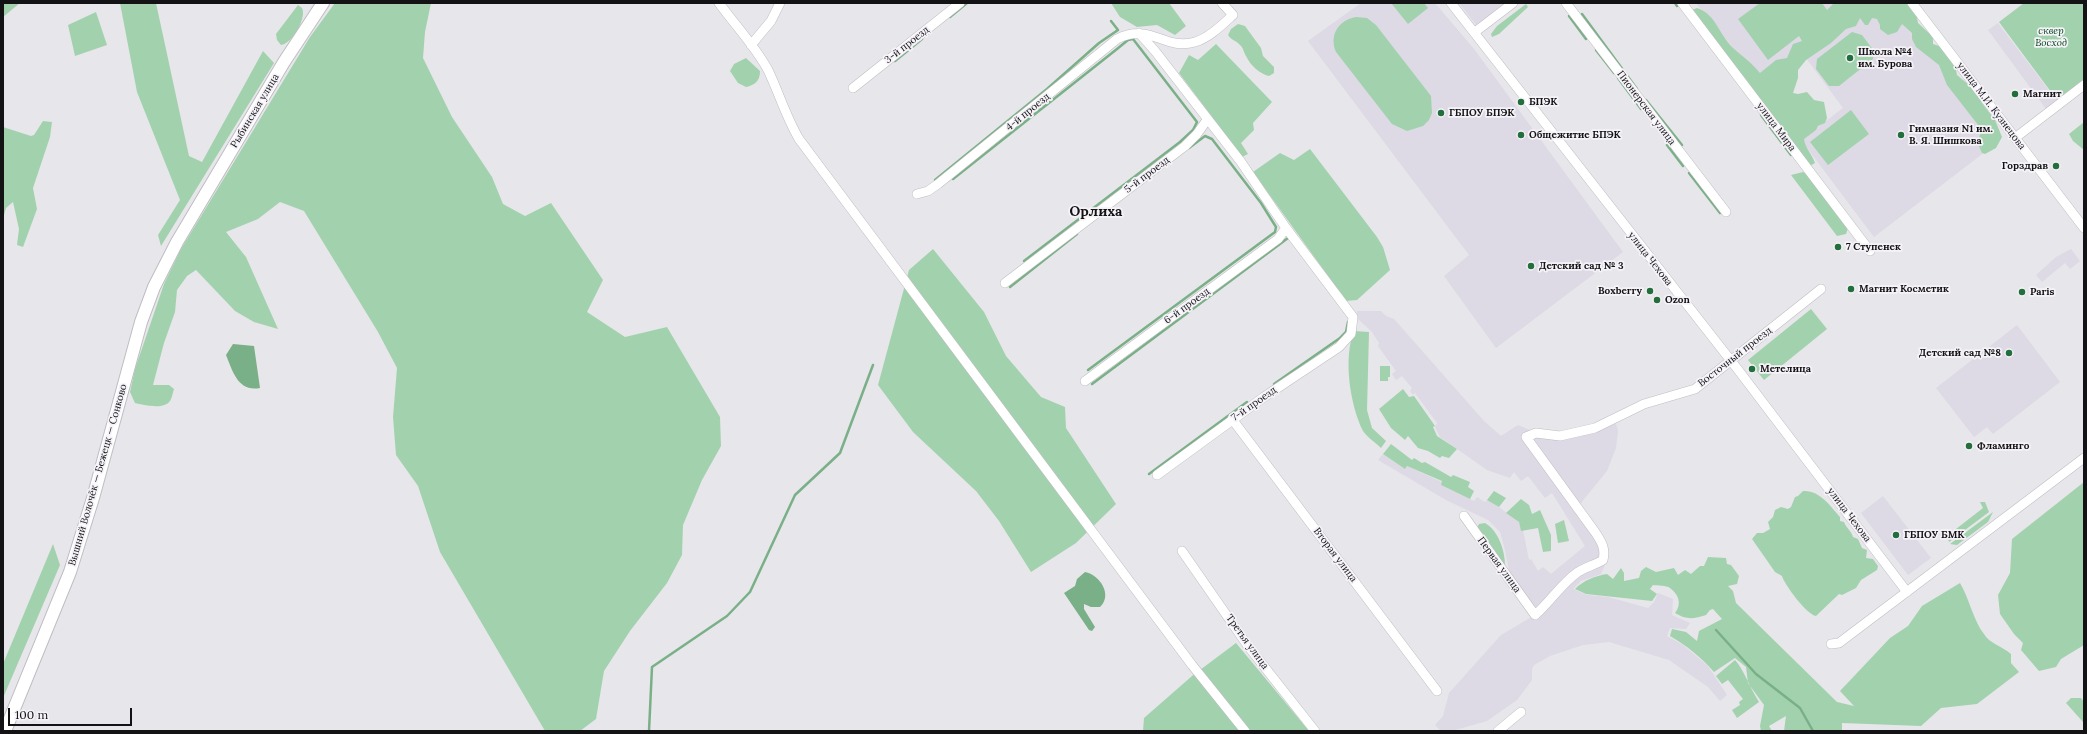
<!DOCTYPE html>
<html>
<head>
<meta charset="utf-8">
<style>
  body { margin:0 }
  #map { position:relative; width:2087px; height:734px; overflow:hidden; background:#e7e6ea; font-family:Lora,serif }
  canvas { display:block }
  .frame { position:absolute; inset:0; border:4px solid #131214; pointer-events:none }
  .scale { position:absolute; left:8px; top:708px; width:124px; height:18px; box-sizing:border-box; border:2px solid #131214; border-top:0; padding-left:5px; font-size:12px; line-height:14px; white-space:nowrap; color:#131214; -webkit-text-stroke:3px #f5f3f8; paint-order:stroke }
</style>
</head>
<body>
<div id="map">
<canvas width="2087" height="734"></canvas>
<div class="frame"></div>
<div class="scale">100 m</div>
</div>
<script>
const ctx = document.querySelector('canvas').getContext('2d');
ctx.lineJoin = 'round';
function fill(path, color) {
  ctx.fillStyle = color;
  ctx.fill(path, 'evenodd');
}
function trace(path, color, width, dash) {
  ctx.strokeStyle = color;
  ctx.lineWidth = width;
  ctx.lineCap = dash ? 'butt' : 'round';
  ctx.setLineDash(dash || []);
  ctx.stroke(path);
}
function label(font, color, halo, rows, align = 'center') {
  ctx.font = font + ' Lora,serif';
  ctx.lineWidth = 3.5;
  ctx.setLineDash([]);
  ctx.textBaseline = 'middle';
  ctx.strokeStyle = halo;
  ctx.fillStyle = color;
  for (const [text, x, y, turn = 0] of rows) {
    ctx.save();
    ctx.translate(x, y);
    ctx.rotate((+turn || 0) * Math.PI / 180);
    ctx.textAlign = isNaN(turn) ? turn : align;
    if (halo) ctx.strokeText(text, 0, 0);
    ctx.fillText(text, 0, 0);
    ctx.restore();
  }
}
fill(new Path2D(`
  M1361 3H1435L1474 49 1623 252 1496 348 1444 276 1469 255 1308 41Z
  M1459 3H1507L1477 26Z
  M1696 3H1897L1994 145 1874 237 1801 140 1843 108 1803 54 1759 86Z
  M1998 23 2057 101 2046 109 1988 30Z
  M2071 249 2080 261 2070 269 2065 263 2042 282 2036 275 2056 257Z
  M1357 311H1381L1386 316 1394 319 1484 421 1501 436 1518 425 1544 436 1616 424 1618 431 1616 448 1607 471 1580 504 1606 545 1609 555 1601 574 1581 581 1573 589 1587 595 1608 597 1648 608 1654 602 1658 593 1673 599 1672 615 1690 623 1686 629 1670 628 1667 636 1683 645 1708 666 1727 695 1720 701 1708 687 1669 660 1609 642 1583 645 1550 656 1534 665 1532 669V680L1517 700 1487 721 1452 731H1441L1435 725 1443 716 1449 693 1501 635 1540 612 1510 576 1505 550 1500 532 1488 520 1446 500 1378 460 1383 454 1405 469 1407 466 1442 482 1441 485 1474 501 1477 497 1485 502 1487 500 1492 502 1519 522 1521 530H1523L1529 560 1531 559 1538 571 1543 567 1551 574 1585 546 1552 493 1545 498 1528 476 1521 481 1514 472 1510 478 1487 470 1440 437 1435 427 1437 423 1415 393 1413 395 1410 391 1412 388 1402 376 1396 380 1392 374 1396 371 1378 346 1379 343 1372 332 1357 318Z
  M2017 325 2060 382 1993 434 1987 427 1974 437 1936 388Z
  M1883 496 1931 558 1908 575 1861 513Z`), '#ddd9e5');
fill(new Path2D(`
  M3 3H20L3 17Z
  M120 3H156L189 156 202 162 263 51 274 63 161 246 158 235 180 200 137 92Z
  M335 3H431L425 32 423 58 452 117 492 177 503 204 525 216 551 203 603 280 587 312 625 337 667 327 720 417 721 446 702 480 683 525 682 555 667 583 630 631 604 671 596 719 580 731H545L440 552 418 486 396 455 393 417 397 368 378 332 304 211 280 202 258 219 226 232 246 257 278 329 254 322 235 311 196 270 187 276 177 290 175 312 164 343 153 385H169L174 389C173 392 172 398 170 401 164 410 144 405 135 403L130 392 135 369 164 284 181 249 310 37Z
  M1111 3H1169L1186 26 1175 35 1157 25 1137 27 1120 17Z
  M1391 3H1424L1428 8 1408 24Z
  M1760 3H1822L1827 10 1834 3H1907L1916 13 1918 23 1933 37V44L1939 46 1945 52 1955 65 1957 75 1975 90 1982 103 1995 120 2002 137 1996 148 1985 154 1982 153 1977 142 1982 130 1947 85 1939 65 1916 47 1912 39V33L1902 24 1897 32 1888 35 1880 29V25L1877 19 1872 18 1868 25H1865L1860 18 1856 26 1846 29 1831 43 1806 60 1798 70V78L1793 93 1798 94 1807 92 1814 100 1824 102 1827 118 1825 123 1818 126 1816 130 1804 139C1805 148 1812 154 1815 163L1808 167 1751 90 1747 81 1732 68 1692 10 1697 8C1716 14 1719 35 1733 48 1742 56 1752 63 1760 73L1776 60 1787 58 1793 44 1802 41 1799 36 1768 60 1738 19Z
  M2024 3H2084V79L2057 100 1999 22Z
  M1526 4 1528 7 1499 34 1492 37 1491 34 1497 26Z
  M298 5 302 8C307 18 292 44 281 45L277 40 276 34Z
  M96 12 107 45 75 56 68 25Z
  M1356 17 1367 18 1376 25 1431 96 1432 113 1429 120 1423 126 1407 131 1392 124 1336 52C1329 36 1338 20 1356 17Z
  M1238 24 1245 26 1261 48 1263 56 1274 67V73L1269 76C1260 74 1250 65 1246 56 1244 53 1243 47 1240 45 1236 40 1232 41 1228 35L1231 29Z
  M1852 32 1862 35 1874 51 1873 59 1839 86H1829L1816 69 1817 59Z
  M1216 44 1272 102 1253 123 1254 130 1241 143 1248 154 1242 157 1179 73 1189 55 1198 60Z
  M746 58 760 71C760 81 755 85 746 87L738 83 730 71 734 64Z
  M1851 110 1869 134 1828 165 1810 142Z
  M43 121 52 122 50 137 33 188 37 209 23 247 17 245 19 229 13 202 6 208 3 219V127L31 136 34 135Z
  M2084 122V150L2073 141 2069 134Z
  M1310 149 1377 237 1383 247 1390 270 1357 300 1346 301 1253 172 1280 153 1294 160Z
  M1803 172 1808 175 1848 228 1846 234 1837 236 1791 175Z
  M933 249 984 312 1006 356 1041 397 1065 407 1066 428 1116 504 1076 543 1031 572 999 521 976 491 913 432 878 385 909 270Z
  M1811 309 1827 329 1764 380 1748 360Z
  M1354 331 1369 332 1367 410 1372 428 1386 441 1381 448C1376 443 1367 437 1363 431 1350 405 1343 358 1354 331Z
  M1380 366H1390V377H1388V381H1380Z
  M1403 389 1409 397 1414 396 1435 426 1433 427 1437 436 1457 449 1449 458 1442 456 1440 458 1428 451 1418 448 1408 436 1405 440 1391 428 1379 409Z
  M1391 444 1412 460 1414 458 1422 463 1425 462 1451 477 1453 475 1470 482 1468 487 1474 491 1470 499 1441 485 1442 481 1407 466 1405 469 1383 454Z
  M2084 482V645L2061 659 2056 667 2039 671 2021 650 2023 643 2014 634 2000 614 1998 595 2010 573 2012 539Z
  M1494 491 1506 498 1499 507 1487 500Z
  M1803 491C1820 490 1830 506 1840 517V521L1844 522C1846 528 1851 530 1853 537L1858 539 1862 548 1867 550 1866 558 1873 559 1878 566 1877 570 1861 580 1856 588 1842 595 1839 594 1816 616C1807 615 1784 584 1782 576L1775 572 1752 539 1757 533H1763L1770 529 1768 522 1773 517 1775 510 1781 507 1788 509 1791 507 1795 497 1798 496Z
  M1521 499 1529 505 1532 514 1540 510 1551 535V551L1543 552 1538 528 1521 531 1519 522 1506 513Z
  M1980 502H1985L1989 512 1949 542 1947 536 1983 508Z
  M1993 512 1988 522 1957 545 1950 544Z
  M1564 520 1569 541 1558 543 1555 524Z
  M1485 523C1499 531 1506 553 1505 569L1477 528 1479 524Z
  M53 544 60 565 3 698V664Z
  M1708 557 1726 558 1727 564 1731 565 1739 576 1737 584 1728 586 1733 591 1736 603 1837 702 1854 706 1840 691 1890 638 1908 626 1922 606 1960 583C1969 598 1974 622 1984 634 1990 644 2002 646 2011 654V663L2019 672 1977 704 1941 708 1921 726 1842 723V731H1784L1786 716 1769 726 1772 731H1761L1760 726 1764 705 1748 683 1746 667 1735 658 1714 672C1701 657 1687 646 1670 636L1672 629 1686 632 1697 641 1699 631 1722 619 1713 609 1710 610 1706 615C1694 619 1686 620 1675 613 1682 604 1679 595 1670 588 1666 585 1658 586 1653 585L1650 589 1657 594 1652 601 1586 594 1575 589C1584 580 1595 576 1607 574L1613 579 1621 568 1624 573V581L1639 578 1641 571 1646 567 1656 572 1674 568 1678 575 1685 570 1691 574 1700 566H1704Z
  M1236 643 1309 731H1143L1144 718 1192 676Z
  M1735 660C1744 670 1750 688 1759 702L1737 718 1732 710 1740 705 1739 702 1743 699 1728 680 1722 684 1716 676Z
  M2071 698H2081L2084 702 2083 722 2066 703Z`), '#a2d2ad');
fill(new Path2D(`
  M233 344 254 346 260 388C238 392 233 372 226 355Z
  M1085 572C1100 575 1113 595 1100 607H1091L1084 604V609L1095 627 1092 631 1089 630 1064 593 1075 586 1077 579Z`), '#7ab087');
trace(new Path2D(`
  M1675 3 1677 6
  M1582 14 1637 89
  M1569 16 1586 39
  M950 17 967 3
  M1596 50 1614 73
  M895 61 922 39
  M1618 78 1641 109
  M1646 100 1682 145
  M1761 115 1791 155
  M1667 145 1683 166
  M1689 173 1720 213
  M953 179 1117 49 1128 40 1133 39 1197 122 1193 130 1180 142 1024 261
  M935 180 1047 89 1099 43 1118 30 1111 21
  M1010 287 1077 234
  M1088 370 1275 232 1276 227 1261 203 1212 139 1205 136 1189 148
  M1092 384 1288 238
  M1274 384 1340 338 1346 332 1348 322
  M1149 474 1247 402
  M1716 630 1756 674 1800 708 1813 731
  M649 731 652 667 727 616 750 592 795 495 840 453 873 365`), '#7ab087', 2.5);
const minor = new Path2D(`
  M719 3C735 25 755 46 768 70 779 93 786 117 799 139L1192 665 1245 731
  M1451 3 1739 371 1907 592
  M1566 3 1726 212
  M1682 3 1870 251
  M1912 3 2084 228
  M1475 32 1513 3
  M1139 33 1155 51 1241 162 1286 228 1353 317 1351 334 1339 347 1264 397 1157 475
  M751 45 771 21 780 3
  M853 88 960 3
  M2015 138 2084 85
  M917 194 928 191 938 184 1117 39C1151 22 1164 51 1195 42 1209 38 1223 24 1233 15L1222 3
  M1005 283 1185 146 1197 134 1207 120
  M1085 381 1278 239 1286 228
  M1232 419 1437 691
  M1464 516 1535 615C1550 602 1561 584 1578 572 1586 567 1595 565 1603 560 1606 548 1601 541 1595 532L1526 437 1536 433 1560 436 1595 428 1644 404 1695 389 1821 289
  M1182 551 1248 646 1315 731
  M1831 644 1839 643 2084 458
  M1498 731 1521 712`);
const major = new Path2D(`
  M5 731 70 572 93 498 141 322 154 287 177 242 284 62 323 3`);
trace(minor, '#bfbdc2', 10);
trace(major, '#bfbdc2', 14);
trace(minor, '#fff', 9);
trace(major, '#fff', 12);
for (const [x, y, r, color] of [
  [1850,58,4,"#236e3d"],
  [2015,94,4,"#236e3d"],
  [1521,102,4,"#236e3d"],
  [1441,113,4,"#236e3d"],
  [1521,135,4,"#236e3d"],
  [1901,135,4,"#236e3d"],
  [2056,166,4,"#236e3d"],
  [1838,247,4,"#236e3d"],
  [1531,266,4,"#236e3d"],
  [1851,289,4,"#236e3d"],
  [1650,291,4,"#236e3d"],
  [2022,292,4,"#236e3d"],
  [1657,300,4,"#236e3d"],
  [2009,353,4,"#236e3d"],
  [1752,369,4,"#236e3d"],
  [1969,446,4,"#236e3d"],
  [1896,535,4,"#236e3d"]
]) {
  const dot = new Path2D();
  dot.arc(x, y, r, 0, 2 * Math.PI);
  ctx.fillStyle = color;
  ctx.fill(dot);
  trace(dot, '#f5f3f8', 1.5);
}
label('italic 10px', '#00421b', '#f5f3f8', [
  ["сквер",2051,31],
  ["Восход",2051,43]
]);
label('10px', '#131214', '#f5f3f8', [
  ["3-й проезд",907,45,-38],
  ["улица М.И. Кузнецова",1991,106,53],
  ["Пионерская улица",1646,108,53],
  ["Рыбинская улица",255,111,-59],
  ["4-й проезд",1028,112,-39],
  ["улица Мира",1776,127,53],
  ["5-й проезд",1147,175,-37],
  ["улица Чехова",1650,259,52],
  ["6-й проезд",1187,306,-36],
  ["Восточный проезд",1735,357,-38],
  ["7-й проезд",1254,404,-35],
  ["Вышний Волочёк — Бежецк — Сонково",98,475,-74],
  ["улица Чехова",1849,515,53],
  ["Вторая улица",1335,555,53],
  ["Первая улица",1499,565,54],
  ["Третья улица",1247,642,54]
]);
label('bold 10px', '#131214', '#f5f3f8', [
  ["Школа №4",1858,52],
  ["им. Бурова",1858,64],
  ["Магнит",2023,94],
  ["БПЭК",1529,102],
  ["ГБПОУ БПЭК",1449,113],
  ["Гимназия N1 им.",1909,129],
  ["В. Я. Шишкова",1909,141],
  ["Общежитие БПЭК",1529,135],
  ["Горздрав",2048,166,"right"],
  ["7 Ступенек",1846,247],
  ["Детский сад № 3",1539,266],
  ["Магнит Косметик",1859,289],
  ["Boxberry",1642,291,"right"],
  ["Paris",2030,292],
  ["Ozon",1665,300],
  ["Детский сад №8",2001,353,"right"],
  ["Метелица",1760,369],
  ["Фламинго",1977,446],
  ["ГБПОУ БМК",1904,535]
], 'left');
label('bold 14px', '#131214', '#f5f3f8', [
  ["Орлиха",1096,212]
]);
</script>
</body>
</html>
